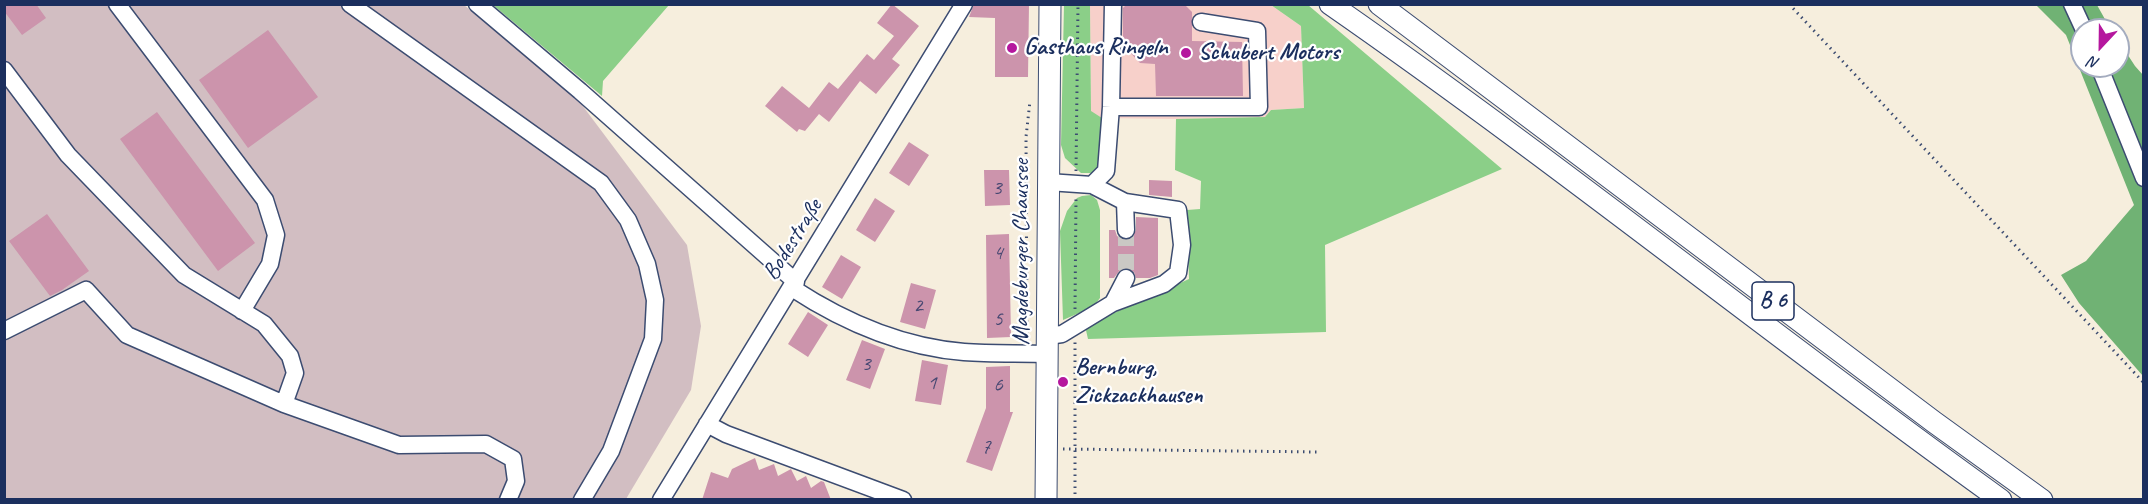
<!DOCTYPE html>
<html>
<head>
<meta charset="utf-8">
<style>
  body { margin:0 }
  #map { position:relative; width:2148px; height:504px; overflow:hidden; background:#f6eedd; font-family:Caveat,sans-serif }
  canvas { display:block }
  .frame { position:absolute; inset:0; border:6px solid #1b2f5e; pointer-events:none }
  .north { position:absolute; left:2070px; top:18px; width:60px; height:60px; box-sizing:border-box; background:#fff; border:2px solid #a4acbf; border-radius:50%; rotate:202deg; font-size:16px; font-weight:700; line-height:24px; text-align:center; color:#1b2f5e }
  .north::after { content:''; display:block; margin:auto; width:21px; height:27px; background:#b5179e; clip-path:polygon(50% 0,100% 100%,50% 72%,0 100%) }
</style>
</head>
<body>
<div id="map">
<canvas width="2148" height="504"></canvas>
<div class="frame"></div>
<div class="north">N</div>
</div>
<script>
const ctx = document.querySelector('canvas').getContext('2d');
ctx.lineJoin = 'round';
function fill(path, color) {
  ctx.fillStyle = color;
  ctx.fill(path, 'evenodd');
}
function trace(path, color, width, dash) {
  ctx.strokeStyle = color;
  ctx.lineWidth = width;
  ctx.lineCap = dash ? 'butt' : 'round';
  ctx.setLineDash(dash || []);
  ctx.stroke(path);
}
function label(font, color, halo, rows, align = 'center') {
  ctx.font = font + ' Caveat,sans-serif';
  ctx.lineWidth = 4.5;
  ctx.setLineDash([]);
  ctx.textBaseline = 'middle';
  ctx.strokeStyle = halo;
  ctx.fillStyle = color;
  for (const [text, x, y, turn = 0] of rows) {
    ctx.save();
    ctx.translate(x, y);
    ctx.rotate((+turn || 0) * Math.PI / 180);
    ctx.textAlign = isNaN(turn) ? turn : align;
    if (halo) ctx.strokeText(text, 0, 0);
    ctx.fillText(text, 0, 0);
    ctx.restore();
  }
}
fill(new Path2D(`
  M1090 5H1271L1301 26 1304 108 1271 110 1265 117 1176 119 1102 118 1091 112Z`), '#f7d0ca');
fill(new Path2D(`
  M4 5H464L576 97 687 245 701 326 691 390 626 499H5Z`), '#d2bec2');
fill(new Path2D(`
  M493 5H669L603 81 602 96Z
  M1064 5H1090L1091 111 1102 118 1099 168 1096 173H1081L1065 158 1061 145Z
  M1271 5H1308L1502 169 1325 245 1326 332 1088 339 1085 326 1189 279 1187 210 1200 209 1201 181 1175 170 1176 119 1265 117 1271 110 1304 108 1301 26Z
  M1091 195 1097 200 1100 210V298L1093 307 1063 320 1060 231 1067 211 1077 198 1082 196Z`), '#8bcf88');
fill(new Path2D(`
  M2036 5H2066L2082 41V66H2093L2143 189V376L2079 303 2061 275 2086 261 2134 205 2066 35Z
  M2075 5H2097L2111 30H2088Z
  M2118 40 2135 66 2143 75V168L2103 66H2118Z`), '#70b274');
fill(new Path2D(`
  M4 4H36L46 18 22 35 4 11Z
  M892 4 919 26 892 59 900 65 876 94 860 81 829 122 819 114 805 131 799 129 797 132 765 106 782 86 809 108 829 82 838 89 867 54 874 60 894 36 877 23Z
  M974 4H1029L1028 77H995V18L969 17Z
  M1127 4H1184L1192 12V41L1242 42 1243 96H1156L1155 64 1140 63 1123 45V8Z
  M268 30 318 97 248 148 199 80Z
  M157 112 255 243 218 271 120 139Z
  M909 142 929 155 909 186 889 173Z
  M984 170H1009L1010 205 985 206Z
  M1149 180 1172 181V197L1149 195Z
  M875 198 895 211 875 242 856 230Z
  M47 214 89 271 62 290 50 296 9 241Z
  M1136 217 1158 218V275L1150 278H1136L1134 272 1126 268 1120 270 1114 278H1109V230H1115L1117 236 1122 239H1131L1136 230Z
  M1009 234 1011 337 987 338 986 235Z
  M841 255 861 267 842 299 822 287Z
  M911 283 936 290 925 329 900 322Z
  M808 312 828 325 808 357 788 344Z
  M862 340 885 349 870 389 846 380Z
  M922 360 948 365 941 405 915 401Z
  M1010 366V412H1013L992 471 966 462 986 408V367Z
  M755 458 759 470 774 464 778 476 791 469 797 481 806 476 811 488 821 481 824 482 831 500H702L711 472 728 478 732 469Z`), '#cc94ac');
trace(new Path2D(`
  M1126 230V278`), '#cac8c4', 16, [16, 8]);
const minor = new Path2D(`
  M117 4 265 200 276 235 270 264 242 311
  M350 4 601 183 628 220 647 264 655 300 653 339 611 451 582 500
  M477 4 580 91 796 282
  M2072 4 2084 30
  M2099 66 2144 178
  M4 70 68 155 184 275 264 324 290 356 295 373 284 404 127 335 86 290 4 331
  M1111 107H1259L1257 31 1201 22
  M1048 182 1092 185 1125 202 1126 230
  M1092 185 1106 171 1111 107 1113 4
  M792 288C844 322 901 347 964 352 991 354 1020 353 1047 354
  M1113 303 1126 278
  M1048 336 1062 334 1113 303 1164 284 1178 273 1182 245 1178 210 1125 202
  M284 404 399 445 486 444 513 459 516 481 508 500
  M707 424 726 434 903 500
  M661 500 964 4`);
const major = new Path2D(`
  M1330 4C1559 163 1775 338 2001 500
  M1379 4 1934 422 2042 500
  M1046 500 1050 4`);
trace(minor, '#3c4c71', 19);
trace(major, '#3c4c71', 23);
trace(new Path2D(`
  M1789 4 2144 383
  M1076 171 1078 4
  M1075 309 1076 198
  M1027 340 1026 137 1030 101
  M1063 449 1319 452
  M1075 500V342`), '#3c4c71', 3, [1.5, 4.5]);
trace(minor, '#fff', 16);
trace(major, '#fff', 21);
for (const [x, y, r, color] of [
  [1012,48,6,"#b5179e"],
  [1186,53,6,"#b5179e"],
  [1063,382,6,"#b5179e"]
]) {
  const dot = new Path2D();
  dot.arc(x, y, r, 0, 2 * Math.PI);
  ctx.fillStyle = color;
  ctx.fill(dot);
  trace(dot, '#fff', 2);
}
label('21px', '#474872', null, [
  ["3",997,188],
  ["4",998,253],
  ["2",918,306],
  ["5",998,319],
  ["3",866,364],
  ["1",932,383],
  ["6",998,385],
  ["7",986,447]
]);
for (const [x, y, w] of [
  [1773,301,42]
]) {
  const box = new Path2D();
  box.roundRect(x - w / 2, y - 19, w, 38, 4.5);
  ctx.fillStyle = '#fff';
  ctx.fill(box);
  trace(box, '#1b2f5e', 1.5);
}
label('bold 22px', '#1b2f5e', null, [
  ["B 6",1773,301]
]);
label('bold 24px', '#1b2f5e', '#fff', [
  ["Gasthaus Ringeln",1024,48],
  ["Schubert Motors",1198,53],
  ["Bernburg,",1075,368],
  ["Zickzackhausen",1075,396]
], 'left');
label('24px', '#1b2f5e', '#fff', [
  ["Bodestraße",793,240,-58],
  ["Magdeburger Chaussee",1022,252,-90]
]);
</script>
</body>
</html>
